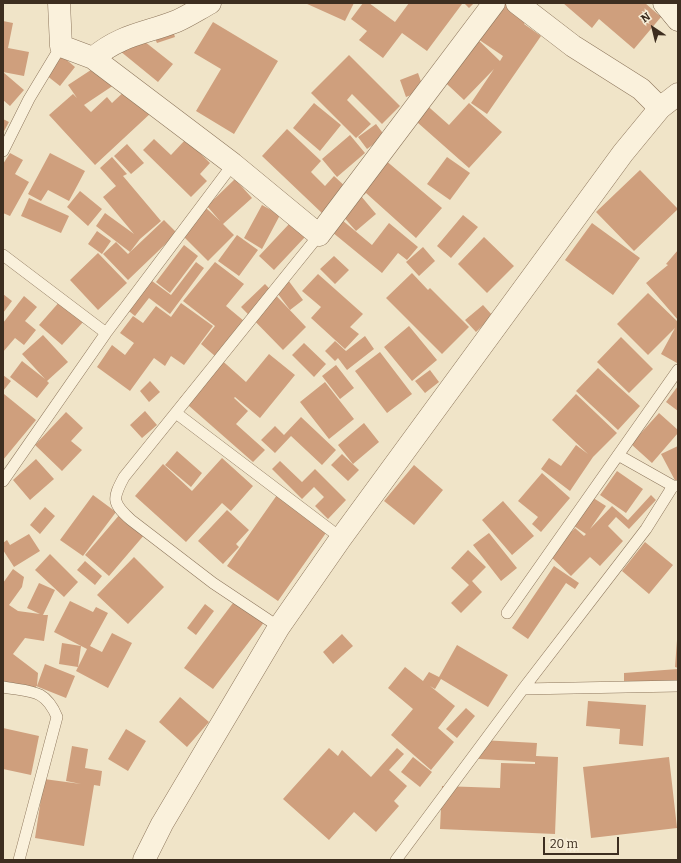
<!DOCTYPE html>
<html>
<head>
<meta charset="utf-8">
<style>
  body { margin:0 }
  #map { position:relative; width:681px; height:863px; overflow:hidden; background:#f0e4c8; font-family:Bitter,serif }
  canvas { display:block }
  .frame { position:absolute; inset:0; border:4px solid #3d2e20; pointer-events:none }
  .north { position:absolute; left:633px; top:8px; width:40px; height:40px; -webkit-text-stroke:3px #f7eed8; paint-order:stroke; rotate:325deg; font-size:11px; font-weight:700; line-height:16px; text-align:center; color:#3d2e20 }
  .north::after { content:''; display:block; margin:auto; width:14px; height:18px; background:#3d2e20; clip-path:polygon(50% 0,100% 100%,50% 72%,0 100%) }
  .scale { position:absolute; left:543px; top:837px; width:76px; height:18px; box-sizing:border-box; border:2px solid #3d2e20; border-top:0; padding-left:5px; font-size:12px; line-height:14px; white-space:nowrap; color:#3d2e20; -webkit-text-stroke:3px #f7eed8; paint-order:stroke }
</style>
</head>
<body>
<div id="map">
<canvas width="681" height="863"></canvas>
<div class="frame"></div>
<div class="north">N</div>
<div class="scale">20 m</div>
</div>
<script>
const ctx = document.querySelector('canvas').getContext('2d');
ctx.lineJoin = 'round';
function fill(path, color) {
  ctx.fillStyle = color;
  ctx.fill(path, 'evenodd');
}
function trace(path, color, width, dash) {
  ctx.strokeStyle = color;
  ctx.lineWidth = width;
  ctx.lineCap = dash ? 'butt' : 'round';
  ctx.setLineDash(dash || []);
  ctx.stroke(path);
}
fill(new Path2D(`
  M305 3H354L345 21Z
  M363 3H369L395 22 409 3 462 4 427 51 402 33 383 58 359 40 367 31 351 19Z
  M464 3H474L469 8Z
  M498 3H505L528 19 524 24 541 36 487 114 471 103 494 69 464 100 434 72 471 33 500 61 503 56 475 37Z
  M563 3H645L661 17 634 49 599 19 592 28Z
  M3 21 13 23 8 48 29 52 24 76 3 72Z
  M213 22 278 61 234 134 196 111 221 69 194 53Z
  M171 25 175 37 157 43 152 32Z
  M135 34 173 64 158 82 120 51Z
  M349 55 400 106 382 124 352 94 347 100 371 124 356 138 311 93Z
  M62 56 75 67 60 86 46 75Z
  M100 64 114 85 84 105 91 112 107 97 112 103 129 87 152 112 95 165 49 115 73 94 77 98 68 85Z
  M3 72 24 90 10 106 3 100Z
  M418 73 424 90 406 97 400 80Z
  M422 101 449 125 469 103 502 132 469 168 409 115Z
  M314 103 341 125 320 151 293 128Z
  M3 119 9 122 3 133Z
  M376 124 385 136 367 149 358 137Z
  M287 129 321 161 311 172 325 186 334 176 348 189 324 215 262 156Z
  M350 135 365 153 337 177 322 159Z
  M154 139 171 155 186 139 210 163 200 174 207 181 191 197 143 150Z
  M127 144 144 163 131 174 114 156Z
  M10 153 23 160 15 174 29 182 10 216 3 213V164Z
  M50 153 85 171 69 201 48 190 41 201 28 194Z
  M378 154 442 208 416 238 366 193 364 195 351 184Z
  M112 157 127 174 123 176 161 221 140 239 130 252 96 226 105 213 134 234 103 197 116 186 100 168Z
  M447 157 470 173 450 200 427 184Z
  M640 170 678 209 634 251 596 212Z
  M235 179 252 198 223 224 234 235 208 261 181 234 206 208 220 221 207 206Z
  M80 191 102 209 88 226 67 207Z
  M361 196 376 214 356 231 341 214Z
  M29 198 69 216 61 233 21 216Z
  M262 205 280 215 262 249 244 238Z
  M463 215 478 227 451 258 437 246Z
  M164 220 177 233 128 280 103 254 116 242 128 254Z
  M342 220 372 245 389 223 418 247 407 260 398 253 382 273 332 232Z
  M290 223 305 237 274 270 259 256Z
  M592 223 640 258 613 295 565 260Z
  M97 231 111 241 102 254 88 244Z
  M237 235 258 250 239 276 218 261Z
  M484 237 514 266 487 293 458 264Z
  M184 245 198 256 170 293 156 282Z
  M423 247 435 261 419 276 406 262Z
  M678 250V320L646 283 668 265 666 264Z
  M98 253 127 283 98 310 70 280Z
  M334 256 349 270 335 284 320 269Z
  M196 262 204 268 170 314 149 298 135 316 125 308 148 278 171 295Z
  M215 262 244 284 226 306 244 321 215 356 201 344 215 326 183 301Z
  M412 273 428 290 430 288 469 327 442 354 386 298Z
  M318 274 363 314 350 327 359 334 345 349 311 318 321 307 302 291Z
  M288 280 303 300 290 310 275 290Z
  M265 284 306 327 283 350 241 307Z
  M648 293 678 322 677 363 661 354 675 328 648 355 617 324Z
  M3 294 12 301 3 313Z
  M24 296 37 307 25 321 36 330 24 345 15 338 3 352V323Z
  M61 300 84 321 62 345 39 325Z
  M181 303 213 326 184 365 171 356 165 366 154 358 130 391 97 367 112 345 125 355 134 343 120 333 133 316 143 323 156 306 171 317Z
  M483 305 493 316 476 332 465 320Z
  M409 326 437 360 412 381 384 347Z
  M43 335 68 362 47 381 49 383 37 398 10 377 22 361 45 379 22 354Z
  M365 336 374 349 347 370 338 358 335 361 325 351 335 341 346 351Z
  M621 337 653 369 629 393 597 362Z
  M304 343 326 364 314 377 292 355Z
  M380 352 412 394 387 413 355 371Z
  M269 354 295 375 260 418 235 397 234 398 248 411 236 424 265 450 253 462 180 398 217 356 246 382Z
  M336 365 354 388 340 399 322 376Z
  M598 368 640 406 618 430 576 391Z
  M430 370 439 382 425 393 415 381Z
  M3 375 11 381 3 391Z
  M150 381 160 392 149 402 140 391Z
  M325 382 354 419 329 439 300 402Z
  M678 386V411L666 402Z
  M4 394 36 420 3 460V396Z
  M576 394 617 433 593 457 570 491 541 469 549 458 561 466 576 445 588 454 552 420Z
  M145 411 157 425 142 438 130 425Z
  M66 412 83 428 71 441 82 450 62 471 35 445Z
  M659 413 678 430V433L652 463 631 444Z
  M301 417 336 450 322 465 291 436 275 453 261 440 275 426 284 435Z
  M364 423 379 442 353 464 338 445Z
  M678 446V486L661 454Z
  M177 451 202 473 191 487 165 465Z
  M342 454 359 470 348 481 331 465Z
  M222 458 253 486 231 511 222 503 186 542 135 496 163 464 192 491Z
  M36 459 54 479 30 500 13 480Z
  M280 461 302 482 315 469 346 500 328 519 315 506 324 497 314 487 302 499 272 469Z
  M414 465 443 490 414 525 384 501Z
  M617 471 643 489 626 513 600 495Z
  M542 473 570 498 541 532 532 524 538 517 518 501Z
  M587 494 606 506 590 529 612 506 628 520 651 495 656 500 629 529 616 517 608 526 623 541 600 566 590 557 571 576 549 555 575 528 584 536 586 534 568 522Z
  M93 495 116 512 83 556 60 540Z
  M277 495 328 530 278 601 227 566Z
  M503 501 534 536 512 555 482 520Z
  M45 507 55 516 40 534 30 525Z
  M227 510 249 530 236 544 239 547 223 564 198 541Z
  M121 513 145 534 109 576 85 555Z
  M489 533 517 568 501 581 473 545Z
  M29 534 40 551 14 567 3 550V543L7 540 10 545Z
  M645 542 673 565 649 594 622 571Z
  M468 550 486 567 472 581 482 592 461 613 451 603 469 585 451 568Z
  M50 554 78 582 64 597 35 570Z
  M134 557 164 587 128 624 97 595Z
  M85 561 102 576 95 585 77 570Z
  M554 566 579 583 575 589 566 583 528 639 512 628Z
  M13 569 24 577 22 587 9 605 18 611 40 614 27 608 39 583 55 590 43 615H48L44 641 25 638 13 654 38 673 37 686 45 664 75 676 66 698 36 686V688L3 683V583Z
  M239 595 268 617 213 689 184 668Z
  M70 601 93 612 96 607 108 613 90 646 102 652 112 633 132 643 108 688 76 671 87 649 54 632Z
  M205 604 214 611 196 635 187 628Z
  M342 634 353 646 333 664 323 652Z
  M677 640H678V668L675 667Z
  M62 643 81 646 78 667 59 664Z
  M457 645 508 675 488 707 441 679 435 689 430 686 455 706 438 728 454 742 431 770 391 735 413 709 388 688 405 667 423 681 429 672 439 677Z
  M678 669V683L624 687V673Z
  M180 697 209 722 187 747 159 722Z
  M588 701 646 705 643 746 619 744 620 729 586 726Z
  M466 708 475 716 457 738 446 729Z
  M3 728 39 736 31 775 3 769Z
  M126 729 146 741 128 771 108 759Z
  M481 740 537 743 536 756 558 757 555 834 440 829 442 786 500 788 501 763 535 764V762L479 759Z
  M72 746 88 749 85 768 102 771 100 786 94 785 84 846 35 838 44 779 81 784 66 781Z
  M329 748 338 756 342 750 371 777 397 748 404 754 389 770 407 786 394 801 399 806 376 832 354 812 329 840 283 799Z
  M413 757 432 772 420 787 401 772Z
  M669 757 677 828 591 838 583 767Z`), '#cf9f7d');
const lane = new Path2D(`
  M3 151 29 99 61 46
  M3 255 106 333
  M176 413 341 538
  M618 455 673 486
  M3 481 106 333 233 164
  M507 613 678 370
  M279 627 213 583 131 520C112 503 112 499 124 477L319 235
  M3 687C30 692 45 688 57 717L19 860
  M523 689 678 686
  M396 860 523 689 646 529 673 486H678`);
const street = new Path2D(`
  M59 3 61 46 93 58 233 164 319 235 494 3
  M517 3 573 46 641 89 660 108
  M93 58C122 34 144 34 177 21 188 16 199 9 210 3
  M144 860 162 824 279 627 341 538 623 153 660 108 678 94`);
const secondary = new Path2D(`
  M664 3 678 20`);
trace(lane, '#8d765c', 12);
trace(street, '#8d765c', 23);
trace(secondary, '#6f573f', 23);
trace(lane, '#faf1dc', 11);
trace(street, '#faf1dc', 22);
trace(secondary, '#faf1dc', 22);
</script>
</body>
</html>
